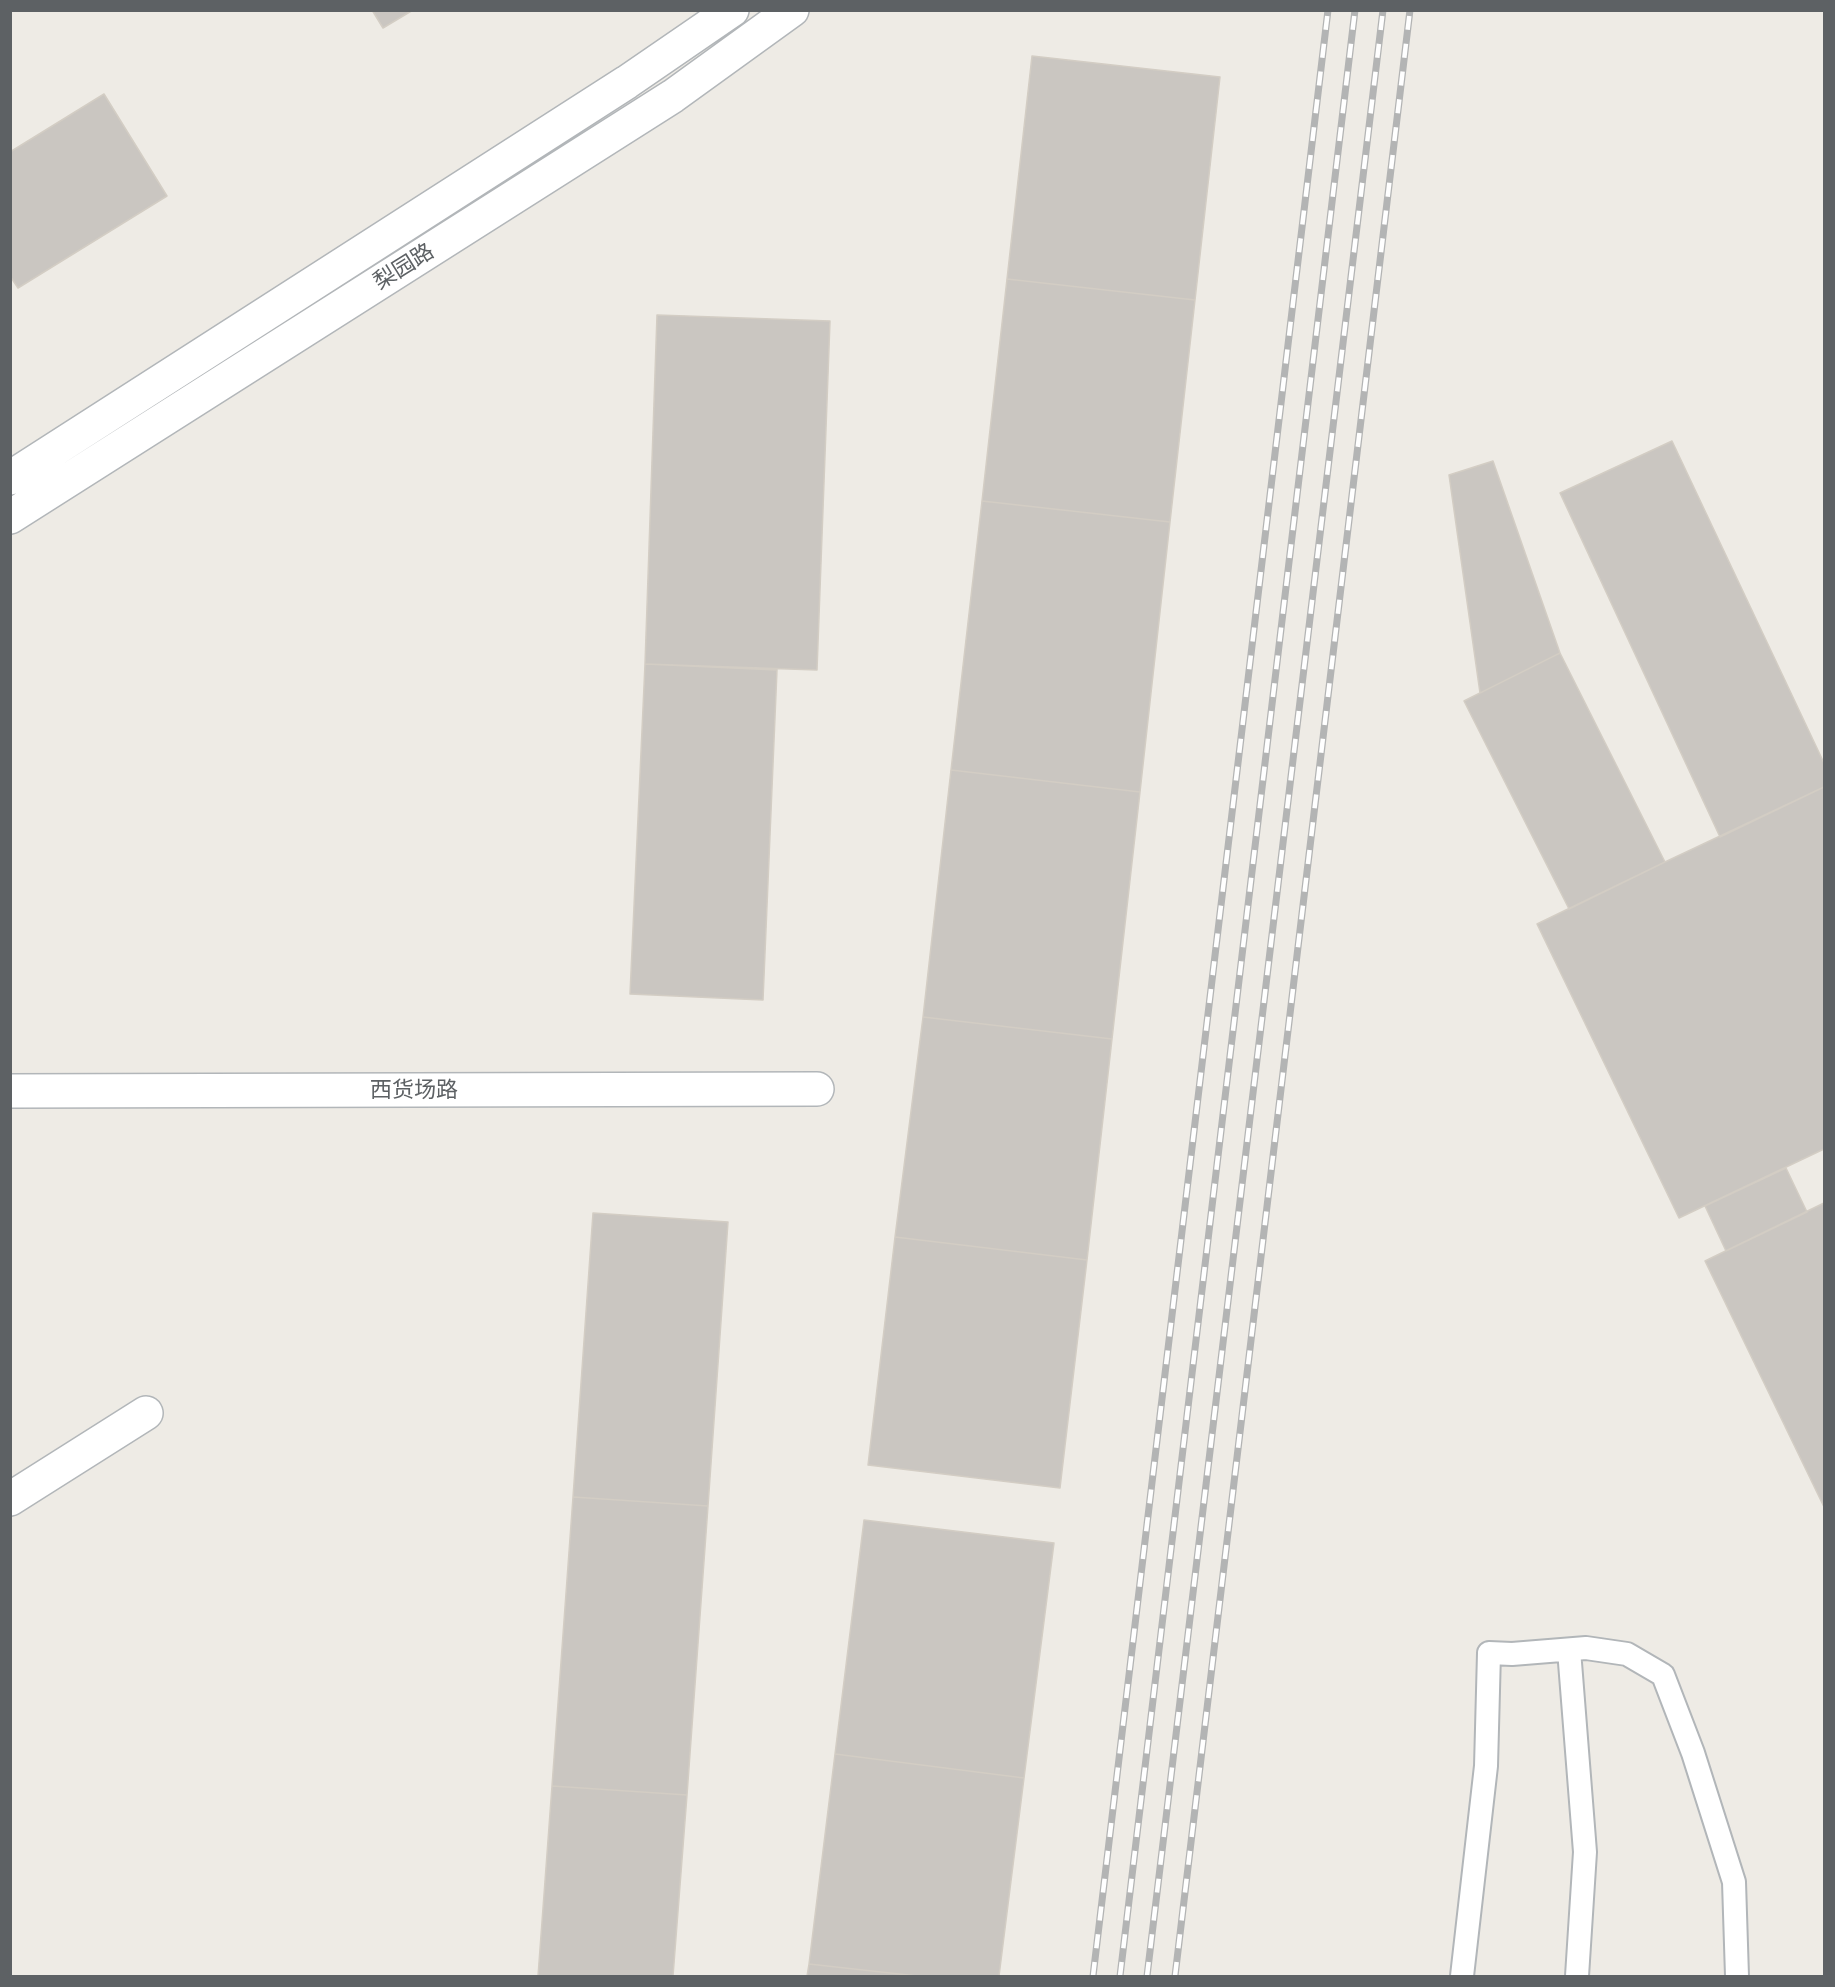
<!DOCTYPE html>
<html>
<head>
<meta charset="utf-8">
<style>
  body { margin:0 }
  #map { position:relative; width:1835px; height:1987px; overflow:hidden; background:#eeebe5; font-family:"Alegreya Sans",sans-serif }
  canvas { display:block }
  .frame { position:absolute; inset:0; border:12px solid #5d6164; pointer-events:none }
</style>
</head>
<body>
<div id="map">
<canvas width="1835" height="1987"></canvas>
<div class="frame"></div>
</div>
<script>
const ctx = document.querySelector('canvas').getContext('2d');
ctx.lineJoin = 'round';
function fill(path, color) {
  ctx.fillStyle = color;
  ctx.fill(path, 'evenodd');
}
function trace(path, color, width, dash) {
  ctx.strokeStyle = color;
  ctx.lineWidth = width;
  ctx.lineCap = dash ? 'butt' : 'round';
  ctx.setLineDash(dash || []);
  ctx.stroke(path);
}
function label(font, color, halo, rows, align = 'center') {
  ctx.font = font + ' "Alegreya Sans","Noto Sans SC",sans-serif';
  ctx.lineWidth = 5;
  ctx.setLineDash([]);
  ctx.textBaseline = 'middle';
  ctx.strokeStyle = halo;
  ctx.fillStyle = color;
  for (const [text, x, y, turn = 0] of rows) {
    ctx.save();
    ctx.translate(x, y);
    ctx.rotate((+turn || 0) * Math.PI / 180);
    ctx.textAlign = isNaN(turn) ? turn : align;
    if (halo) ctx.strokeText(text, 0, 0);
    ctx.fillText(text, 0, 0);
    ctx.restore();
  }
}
const building = new Path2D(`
  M372 10H413L383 28Z
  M1032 56 1220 77 1195 300 1007 279Z
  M104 94 167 196 18 288 10 276V152Z
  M1007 279 1195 300 1170 522 982 501Z
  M657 315 830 321 817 670 645 664Z
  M1672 441 1824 763V787L1720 837 1560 493Z
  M1493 461 1560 653 1480 693 1449 475Z
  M982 501 1170 522 1140 792 951 770Z
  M1560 653 1665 862 1569 909 1464 701Z
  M645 664 777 670 763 1000 630 994Z
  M951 770 1140 792 1112 1039 923 1017Z
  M1824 787V1149L1679 1218 1537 924 1665 862Z
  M923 1017 1112 1039 1087 1260 895 1237Z
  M1786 1168 1807 1212 1726 1251 1705 1206Z
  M1824 1203V1507L1705 1261Z
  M593 1213 728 1222 708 1506 573 1497Z
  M895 1237 1087 1260 1060 1488 868 1465Z
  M573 1497 708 1506 687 1795 552 1786Z
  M864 1520 1054 1543 1024 1778 835 1754Z
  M835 1754 1024 1778 999 1976H917L809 1964Z
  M552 1786 687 1795 673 1976H538Z
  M809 1964 917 1976H807Z`);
fill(building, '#cac6c1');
trace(building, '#d3cdc4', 1.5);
const service = new Path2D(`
  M1569 1650 1585 1852 1577 1976
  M1462 1976 1486 1766 1489 1653 1512 1654 1586 1648 1627 1654 1663 1675 1693 1753 1734 1882 1737 1976`);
const minor = new Path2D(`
  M10 1091 817 1089
  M10 1499 146 1413`);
const tertiary = new Path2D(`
  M10 478 627 82 732 10
  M10 517 673 96 792 10`);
trace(service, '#b2b6b9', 26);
trace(minor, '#b2b6b9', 36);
trace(tertiary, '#b2b6b9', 36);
trace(service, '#fff', 22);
trace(minor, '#fff', 33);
trace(tertiary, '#fff', 33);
const rail = new Path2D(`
  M1093 1976 1328 10
  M1120 1976 1355 10
  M1147 1976 1383 10
  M1175 1976 1410 10`);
trace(rail, '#b3b4b4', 7);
trace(rail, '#fff', 4.5, [14]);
label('22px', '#5d6164', '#fff', [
  ["梨园路",404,267,-32],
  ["西货场路",414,1090]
]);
</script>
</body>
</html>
